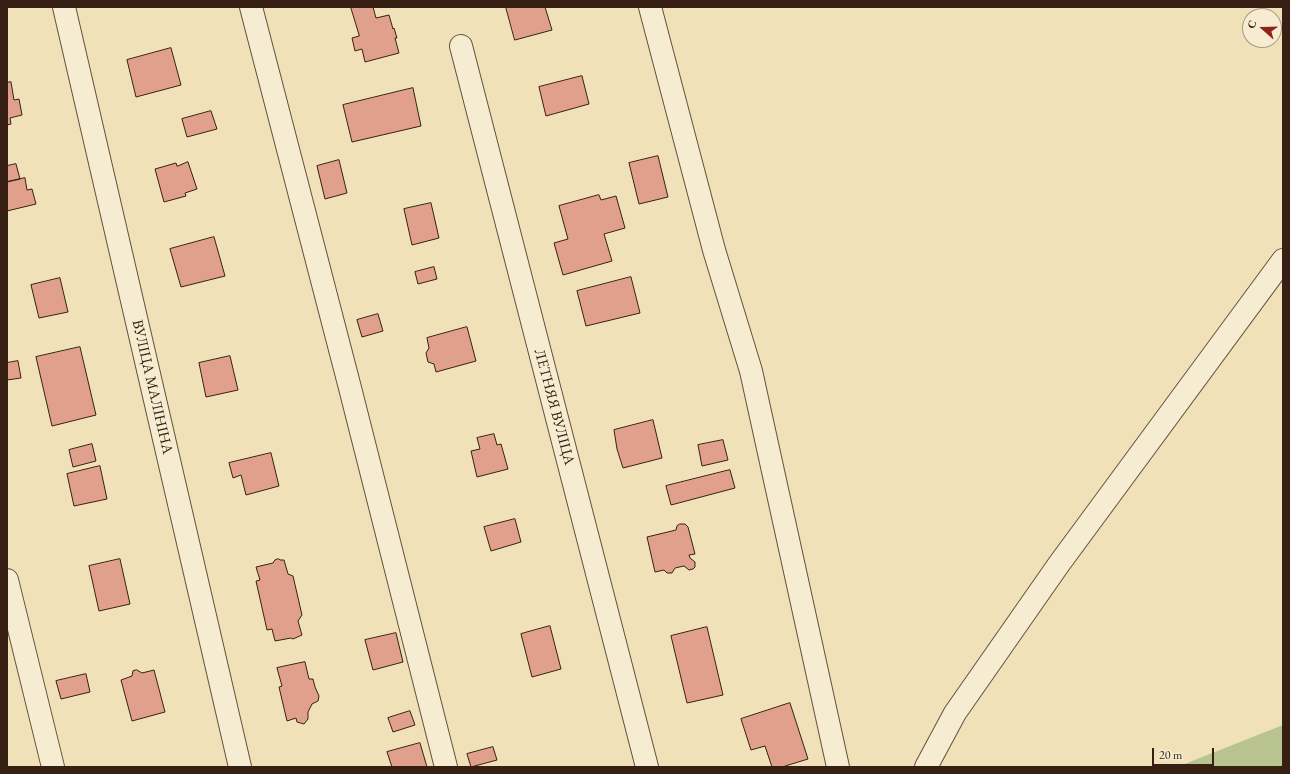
<!DOCTYPE html>
<html>
<head>
<meta charset="utf-8">
<style>
  body { margin:0 }
  #map { position:relative; width:1290px; height:774px; overflow:hidden; background:#f1e1b8; font-family:"EB Garamond",serif }
  canvas { display:block }
  .frame { position:absolute; inset:0; border:8px solid #372013; pointer-events:none }
  .north { position:absolute; left:1242px; top:8px; width:40px; height:40px; box-sizing:border-box; background:#f6ecd1; border:1px solid #aa9a85; border-radius:50%; rotate:290deg; font-size:11px; font-weight:700; line-height:16px; text-align:center; color:#372013 }
  .north::after { content:''; display:block; margin:auto; width:14px; height:18px; background:#8f2418; clip-path:polygon(50% 0,100% 100%,50% 72%,0 100%) }
  .scale { position:absolute; left:1152px; top:748px; width:62px; height:18px; box-sizing:border-box; border:2px solid #372013; border-top:0; padding-left:5px; font-size:12px; line-height:14px; white-space:nowrap; color:#372013; -webkit-text-stroke:3px #f6ecd1; paint-order:stroke }
</style>
</head>
<body>
<div id="map">
<canvas width="1290" height="774"></canvas>
<div class="frame"></div>
<div class="north">С</div>
<div class="scale">20 m</div>
</div>
<script>
const ctx = document.querySelector('canvas').getContext('2d');
ctx.lineJoin = 'round';
function fill(path, color) {
  ctx.fillStyle = color;
  ctx.fill(path, 'evenodd');
}
function trace(path, color, width, dash) {
  ctx.strokeStyle = color;
  ctx.lineWidth = width;
  ctx.lineCap = dash ? 'butt' : 'round';
  ctx.setLineDash(dash || []);
  ctx.stroke(path);
}
function label(font, color, halo, rows, align = 'center') {
  ctx.font = font + ' "EB Garamond",serif';
  ctx.lineWidth = 3;
  ctx.setLineDash([]);
  ctx.textBaseline = 'middle';
  ctx.strokeStyle = halo;
  ctx.fillStyle = color;
  for (const [text, x, y, turn = 0] of rows) {
    ctx.save();
    ctx.translate(x, y);
    ctx.rotate((+turn || 0) * Math.PI / 180);
    ctx.textAlign = isNaN(turn) ? turn : align;
    if (halo) ctx.strokeText(text, 0, 0);
    ctx.fillText(text, 0, 0);
    ctx.restore();
  }
}
fill(new Path2D(`
  M1283 725V767H1177Z`), '#b8c390');
const building = new Path2D(`
  M351 7H373L376 18 389 15 393 29 394 28 397 38H395L399 53 365 62 362 49 355 51 352 38 359 36Z
  M506 7H545L552 30 515 40Z
  M171 48 181 85 136 97 127 60Z
  M582 76 589 104 546 116 539 87Z
  M11 82 14 100 19 99 22 115 10 118 11 124 7 125V83Z
  M413 88 421 126 352 142 343 105Z
  M211 111 217 129 187 137 182 119Z
  M658 156 668 197 639 204 629 163Z
  M339 160 347 193 325 199 317 166Z
  M188 162 197 189 185 193 186 196 164 202 155 169 176 163 177 166Z
  M16 164 20 179 7 182V166Z
  M25 178 27 190 32 189 36 204 7 211V182Z
  M599 195 601 200 616 196 625 228 604 234 612 261 563 275 554 243 568 239 559 206Z
  M431 203 439 238 412 245 404 209Z
  M214 237 225 276 181 287 170 249Z
  M434 267 437 279 418 284 415 272Z
  M631 277 640 313 586 326 577 291Z
  M60 278 68 312 39 318 31 285Z
  M378 314 383 331 362 337 357 320Z
  M467 327 476 361 436 372 434 364 428 362 426 353 429 348 427 338Z
  M80 347 96 415 52 426 36 357Z
  M230 356 238 390 206 397 199 363Z
  M18 361 21 378 7 380V363Z
  M653 420 662 458 623 468 617 449 614 430Z
  M494 434 497 445 501 444 508 469 477 477 471 451 480 449 477 438Z
  M723 440 728 460 702 466 698 445Z
  M92 444 96 461 73 467 69 450Z
  M271 453 279 486 246 495 241 475 233 478 229 463Z
  M100 466 107 499 74 506 67 474Z
  M730 470 735 488 671 505 666 486Z
  M515 519 521 542 491 551 484 527Z
  M680 524H685L688 527 695 554 689 555 690 558 695 562V567L693 569 689 570 684 566 675 568 672 573H667L664 570 655 572 647 537 676 530 677 526Z
  M120 559 130 604 99 611 89 566Z
  M279 559 280 560H284L288 574 293 576 302 615 298 621 302 635 293 639 291 638 275 641 272 629 267 630 256 581 260 580 256 567 273 563 275 560Z
  M550 626 561 669 532 677 521 634Z
  M707 627 723 695 687 703 671 636Z
  M396 633 403 662 373 670 365 640Z
  M305 662 309 679H313L315 687 319 696 318 701 312 704 308 712V719L304 724 297 722 296 718 287 721 279 687 282 686 277 668Z
  M137 670 142 673 154 670 165 712 132 721 121 680 132 676 133 671Z
  M86 674 90 692 61 699 56 681Z
  M790 703 808 759 782 767H772L765 746 751 750 741 719Z
  M410 711 415 725 393 732 388 718Z
  M420 743 427 767H392L387 752Z
  M493 747 497 760 471 767 467 754Z`);
fill(building, '#e0a08c');
trace(building, '#372013', 1);
const minor = new Path2D(`
  M64 7 240 767
  M251 7 349 384 446 767
  M650 7 714 250 751 371 838 767
  M461 46 647 767
  M7 580 53 767
  M926 767 955 713 1059 564 1283 260`);
trace(minor, '#66503c', 24);
trace(minor, '#f6ecd1', 22);
label('15px', '#372013', '#f6ecd1', [
  ["ВУЛІЦА МАЛІНІНА",152,387,77],
  ["ЛЕТНЯЯ ВУЛІЦА",554,407,75]
]);
</script>
</body>
</html>
